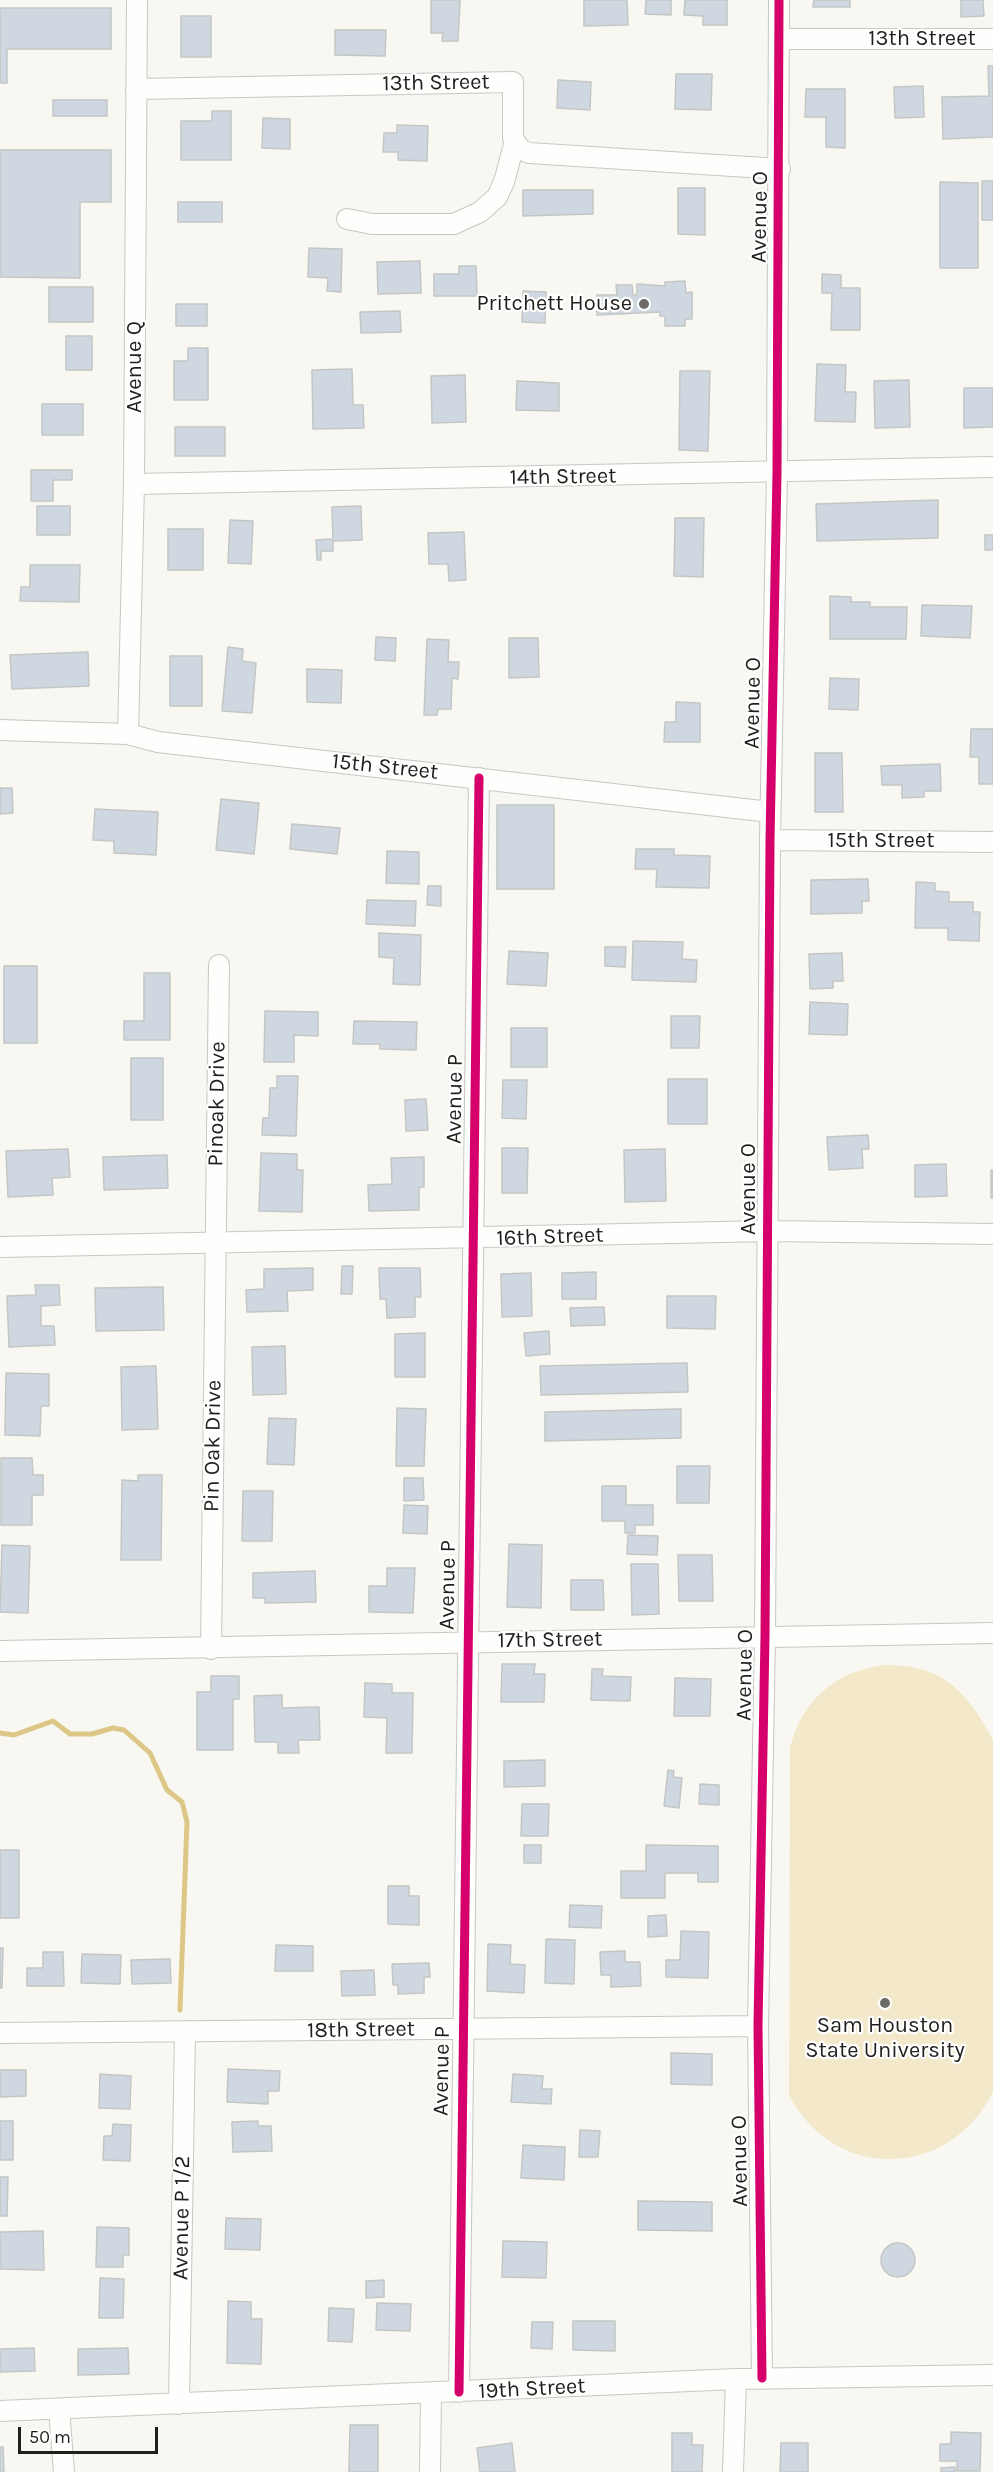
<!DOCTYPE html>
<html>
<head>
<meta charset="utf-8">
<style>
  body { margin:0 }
  #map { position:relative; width:993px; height:2472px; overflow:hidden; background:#f8f7f2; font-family:Karla,sans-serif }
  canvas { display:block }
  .scale { position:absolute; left:18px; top:2427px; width:140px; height:27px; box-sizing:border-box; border:3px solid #201f1b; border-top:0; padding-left:8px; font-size:18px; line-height:21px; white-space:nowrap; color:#201f1b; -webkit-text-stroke:4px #fff; paint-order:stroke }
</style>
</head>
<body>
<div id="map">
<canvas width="993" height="2472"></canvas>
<div class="scale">50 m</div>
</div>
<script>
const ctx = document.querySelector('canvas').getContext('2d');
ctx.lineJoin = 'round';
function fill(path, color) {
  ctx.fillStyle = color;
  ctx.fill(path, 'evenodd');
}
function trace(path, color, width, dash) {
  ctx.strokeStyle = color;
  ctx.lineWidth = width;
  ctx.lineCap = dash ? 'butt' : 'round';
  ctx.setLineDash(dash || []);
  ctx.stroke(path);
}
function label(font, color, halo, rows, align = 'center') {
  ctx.font = font + ' Karla,sans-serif';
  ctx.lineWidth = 4.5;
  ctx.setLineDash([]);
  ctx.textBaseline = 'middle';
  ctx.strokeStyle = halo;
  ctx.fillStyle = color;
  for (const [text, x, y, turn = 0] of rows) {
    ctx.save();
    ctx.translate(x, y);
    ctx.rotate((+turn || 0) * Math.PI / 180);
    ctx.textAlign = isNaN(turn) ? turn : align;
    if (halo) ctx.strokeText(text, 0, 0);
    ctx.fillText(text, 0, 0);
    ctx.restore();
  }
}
fill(new Path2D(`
  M886 1665C944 1665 967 1692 993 1740V2092C949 2180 834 2182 789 2095L790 1748C801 1700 837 1670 886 1665Z`), '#f3e9ca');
trace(new Path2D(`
  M0 1733 14 1735 53 1721 70 1734H92L113 1728 124 1730 150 1753 167 1790 182 1802 187 1822 180 2010`), '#dcc786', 5);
const building = new Path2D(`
  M431 0H460L458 41H442L443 33H431Z
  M584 0H627L628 25 584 26Z
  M646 0H671V15L645 14Z
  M685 0H727V25H703V16L684 15Z
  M814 0H850V7H813Z
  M961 0H983L984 16 961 17Z
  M0 8H111V49H7V83H0Z
  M181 16H211V57H181Z
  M335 30H386L385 56 335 55Z
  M988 66H993V137L943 139 942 97 989 96Z
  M676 74H712L711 110 675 109Z
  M558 80 591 82 590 110 557 108Z
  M923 86 924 117 895 118 894 87Z
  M806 89H845V148L826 147V117H805Z
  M53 100H107V116H53Z
  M212 111H231V160H181V121H212Z
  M263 118 290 119V149L262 148Z
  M397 125 428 126 427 161 398 160V152H383L384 133H397Z
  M0 150H111V202H80V278L0 277Z
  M982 181H993V220H982Z
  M940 182 978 183V268H940Z
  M678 188H705V235L678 234Z
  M523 190H593V214L523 216Z
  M178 202H222V222H178Z
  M309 248 342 249 341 292 327 291 328 278 308 277Z
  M420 261 421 293 378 294 377 262Z
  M459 266H476L477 296H434V274H459Z
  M822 274 841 275V288H860V330H831L832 293H822Z
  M685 281 686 293 692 292V319H685V326H665V316H660V312L597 315V295H617L616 285H632L633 295H637V284L665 286V282Z
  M49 287H93V322H49Z
  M523 291 546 292 545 323 522 322Z
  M176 304H207V326H176Z
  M400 311 401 332 361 333 360 312Z
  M66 336H92V370H66Z
  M188 348H208V400H174V361H188Z
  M817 364 846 365 845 392H856L855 422 815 421Z
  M352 369 353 405H363L364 428 313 429 312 370Z
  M680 371H710L708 451 679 450Z
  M465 375 466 422 432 423 431 376Z
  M909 380 910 427 875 428 874 381Z
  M517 381 559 383V411L516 410Z
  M964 388H993V427L964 428Z
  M42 404H83V435H42Z
  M175 427H225V456H175Z
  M31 470H72V480H53V501H31Z
  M938 500V538L817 541 816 504Z
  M37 506H70V535H37Z
  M361 506 362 540 333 541V551H321V560H317L316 540 333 539 332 507Z
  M675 518H704L703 577 674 576Z
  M230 520 253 521 251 564 228 563Z
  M168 529H203V570H168Z
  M464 532 466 580 449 581 448 564H429L428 533Z
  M985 535H993V550H985Z
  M30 565H80L79 602 20 601 21 587H30Z
  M830 596 851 597V602H870V607H907L906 639H830Z
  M922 605 972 606 970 638 921 636Z
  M376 637 396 638 395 661 375 660Z
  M509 638H538L539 677 509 678Z
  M427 639 449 640 448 662H459L458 679 452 678 451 709H438L437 715H424Z
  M228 647 243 649 242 661 256 663 252 713 222 711Z
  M88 652 89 686 12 689 10 655Z
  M170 656H202V706H170Z
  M307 669 342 670 341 703 307 702Z
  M830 678 859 679 858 710 829 709Z
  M676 702 700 703V742H664L665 722H676Z
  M971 729H993V784H979V757H970Z
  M815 753H842L843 812H815Z
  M940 764 941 791H924V797L902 798V785H882L881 766Z
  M0 788H12L13 813 0 814Z
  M221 799 259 803 254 854 216 850Z
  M497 805H554V889H497Z
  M95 809 158 812 156 855 114 853V841L93 840Z
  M292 824 340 828 337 854 290 849Z
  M636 849H674V855L710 856 709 888 656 887 657 869H635Z
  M387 851 419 852V884L386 883Z
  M868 879 869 901H862V913L811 914V880Z
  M916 882 935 883V891L949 892V902H973V912H980L979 941 948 940V928H915Z
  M428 886H441V906L427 905Z
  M367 900 416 901 415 926 366 924Z
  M379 933 421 935 420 985 393 984 394 958 379 957Z
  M633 941 683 942 682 959 697 960 696 982 632 980Z
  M605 947H626L625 967 605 966Z
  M509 951 548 953 546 986 507 984Z
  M842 953 843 981H833V988L810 989 809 954Z
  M4 966H37V1043H4Z
  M144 973H170V1040H124V1021H144Z
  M810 1002 848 1004 847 1035 809 1034Z
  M265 1011 318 1012V1036L294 1035V1062H264Z
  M671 1016H700L699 1048H671Z
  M354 1021 417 1022 416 1050 380 1049V1044H353Z
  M511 1028H547V1067H511Z
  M131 1058H163V1120H131Z
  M277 1076H298L296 1136 262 1135 263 1118H269L270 1088H277Z
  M668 1079H707V1124H668Z
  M503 1080H527L526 1119 502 1118Z
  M426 1099 428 1130 406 1131 405 1100Z
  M868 1135 869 1149H862L863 1168 829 1170 827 1137Z
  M502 1148H528L527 1193H502Z
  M68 1149 70 1177 52 1178 53 1195 8 1197 6 1151Z
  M665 1149 666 1201 625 1202 624 1150Z
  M261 1153 297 1154V1170H303L302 1212 259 1211Z
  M167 1155 168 1188 104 1190 103 1157Z
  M424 1157V1187H419V1210L369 1211 368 1185 392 1184 391 1158Z
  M946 1164 947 1196 915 1197V1165Z
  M991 1170H993V1198H991Z
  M342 1266H353L352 1294H341Z
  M313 1268V1290L287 1291 288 1311 247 1312 246 1290 264 1289V1269Z
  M379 1268H420L421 1297H415V1317L387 1318 386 1299H380Z
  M596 1272V1299H562V1273Z
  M531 1273 532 1316 502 1317 501 1274Z
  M35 1285H59L60 1305 41 1306V1326H54L55 1345 9 1347 7 1296 36 1295Z
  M163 1287 164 1330 96 1331 95 1288Z
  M667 1296H716L715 1329 667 1328Z
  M604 1307 605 1325 571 1326 570 1308Z
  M549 1331 550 1354 526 1356 524 1333Z
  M425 1333V1377H395V1334Z
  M285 1346 286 1394 253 1395 252 1347Z
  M687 1363 688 1392 541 1395 540 1366Z
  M156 1366 158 1429 122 1430 121 1367Z
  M6 1373 49 1374V1406H41L40 1436 5 1435Z
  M397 1408 426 1409 424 1466H396Z
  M681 1409V1438L545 1441V1412Z
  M269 1418 296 1419 294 1465 267 1464Z
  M1 1458H32L33 1475H43V1495H32V1525H1Z
  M677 1466H710L709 1503H677Z
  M138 1475H162L161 1560H121L122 1480 138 1481Z
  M404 1478H423L424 1500 404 1501Z
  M602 1486H626V1505H653V1525H635V1533H625V1521H602Z
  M243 1491H273L272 1541H242Z
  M404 1505 428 1506 427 1534 403 1533Z
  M628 1535 658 1536 657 1555 627 1554Z
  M509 1544 542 1545 541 1608 507 1607Z
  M2 1545 30 1546 28 1613 0 1612Z
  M678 1555H712L713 1601H679Z
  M631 1564H658L659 1614 632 1615Z
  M387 1568H415L413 1613 369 1612V1586H387Z
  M315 1571 316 1602 265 1603V1598H253V1573Z
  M571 1580H603L604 1610H571Z
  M502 1664H535L534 1674H545L544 1702H501Z
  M592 1669H603L602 1676 631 1677 630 1701 591 1700Z
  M211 1676H239V1699H233V1750H197V1692H211Z
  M675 1678 711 1679 710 1716H674Z
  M365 1683 392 1684V1693H413L412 1753H386L387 1718 364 1717Z
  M282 1695V1708L319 1707 320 1740H298L299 1753H278V1742H255L254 1696Z
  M545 1760V1786L504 1787V1761Z
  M668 1770 674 1771 673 1777 682 1778 679 1808 664 1806Z
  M700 1784 719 1785V1805L699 1804Z
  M522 1804H549L548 1836H521Z
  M524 1845H541V1863H524Z
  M646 1845 718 1846V1882H698V1873H665V1898H621V1871H646Z
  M0 1850H19V1918H0Z
  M388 1886H409V1896H419V1925L388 1924Z
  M570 1905 602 1906 601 1928 569 1927Z
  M666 1915 667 1936 648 1937V1916Z
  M681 1931 709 1932 708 1978 666 1977V1960H680Z
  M546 1939 575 1940 574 1984 545 1983Z
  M488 1944 511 1945 510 1964 525 1965 524 1993 487 1991Z
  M276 1945 313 1946V1971H275Z
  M0 1948H3L2 1988H0Z
  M625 1951V1962H640L641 1986 611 1987V1975H601L600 1952Z
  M43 1952H63L64 1986H27V1968H43Z
  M82 1954 121 1955 120 1984 81 1983Z
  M170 1959 171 1983 132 1984 131 1960Z
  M429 1963 430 1977H424V1993L398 1994V1985H393L392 1964Z
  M374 1970 375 1995 342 1996 341 1971Z
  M671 2053 712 2054V2085L671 2084Z
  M228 2069 280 2071 279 2091H268V2104L227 2102Z
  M0 2070H26V2096L0 2097Z
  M100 2074 131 2076 130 2109 99 2108Z
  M513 2074 543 2076 542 2089H552L551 2104 511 2102Z
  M0 2121H13V2160H0Z
  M258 2121V2126H271L272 2151 233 2152 232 2122Z
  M113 2124 131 2125 130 2161 103 2160 104 2136H112Z
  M580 2130 600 2131 598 2157H579Z
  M523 2145 565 2147 564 2180 521 2178Z
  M0 2177H8L7 2216H0Z
  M638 2201 712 2202V2231L638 2230Z
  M226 2218 261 2219 260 2250 225 2249Z
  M97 2227 129 2228V2255H123V2267H96Z
  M43 2231 44 2270 0 2269V2232Z
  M503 2241 547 2242 546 2278 502 2277Z
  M881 2260a17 17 0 1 1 34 0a17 17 0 1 1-34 0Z
  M100 2278 124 2279 123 2318H99Z
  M384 2280V2297L366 2298V2281Z
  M228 2301 251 2302V2319H262L261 2364 227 2363Z
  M377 2303 411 2304 410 2331 376 2330Z
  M329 2308 354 2309 352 2342 328 2341Z
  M573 2321H615V2351L573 2350Z
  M532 2322H553L552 2349 531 2348Z
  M34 2348 35 2371 0 2372V2349Z
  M128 2348 129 2374 78 2375V2349Z
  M350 2425H378V2472H349Z
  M951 2432 981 2433 980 2471H957V2461H940V2444H951Z
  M672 2433H692V2445H703L702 2472H672Z
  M512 2443 515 2472H480L477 2448Z
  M781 2443H808V2472H780Z
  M0 2447H3L4 2472H0Z
  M955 2467V2472H941V2468Z`);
fill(building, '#cfd8e0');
trace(building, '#c4c6c5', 1.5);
const minor = new Path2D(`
  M780 39H993
  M136 89 513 82V138L520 149 529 153 780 169
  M347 219 372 224H454L480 212 497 197 504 182 515 141
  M134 484 993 467
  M0 730 128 734 158 742 770 812
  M128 734 134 484 137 0
  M770 840 993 842
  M0 1247 769 1231 993 1234
  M211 1649 219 965
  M0 1651 993 1633
  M0 2033 758 2026
  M762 2378 758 2026 765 1636 770 840 777 473 779 0
  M459 2392 479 778
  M179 2404 185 2031
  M59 2409 64 2472
  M0 2411 736 2379 993 2375
  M430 2472 431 2394
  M733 2472 736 2379`);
trace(minor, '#c8c7c3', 22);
trace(minor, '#fefefd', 20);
trace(new Path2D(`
  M762 2378 758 2026 765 1636 770 840 777 473 779 0
  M459 2392 479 778`), '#d6006c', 9);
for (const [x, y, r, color] of [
  [644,304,6,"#6c6b66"],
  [885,2003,6,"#6c6b66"]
]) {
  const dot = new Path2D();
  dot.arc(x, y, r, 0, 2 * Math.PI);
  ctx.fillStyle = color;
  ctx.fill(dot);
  trace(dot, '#fff', 2);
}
label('22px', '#201f1b', '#fff', [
  ["13th Street",922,39],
  ["13th Street",436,83,-1],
  ["Avenue O",760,217,-89],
  ["Avenue Q",135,367,-90],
  ["14th Street",563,477,-1],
  ["Avenue O",753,703,-89],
  ["15th Street",385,767,6],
  ["15th Street",881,841],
  ["Avenue P",455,1099,-89],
  ["Pinoak Drive",217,1104,-89],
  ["Avenue O",749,1189,-90],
  ["16th Street",550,1237,-2],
  ["Pin Oak Drive",213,1446,-89],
  ["Avenue P",448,1585,-89],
  ["17th Street",550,1640,-1],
  ["Avenue O",745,1675,-89],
  ["18th Street",361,2030,-1],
  ["Avenue P",442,2071,-89],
  ["Avenue O",740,2161,-91],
  ["Avenue P 1/2",182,2218,-89],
  ["19th Street",532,2389,-3]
]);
label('22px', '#201f1b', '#fff', [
  ["Pritchett House",632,304],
  ["Sam Houston",885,2026,"center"],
  ["State University",885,2051,"center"]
], 'right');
</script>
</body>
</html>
